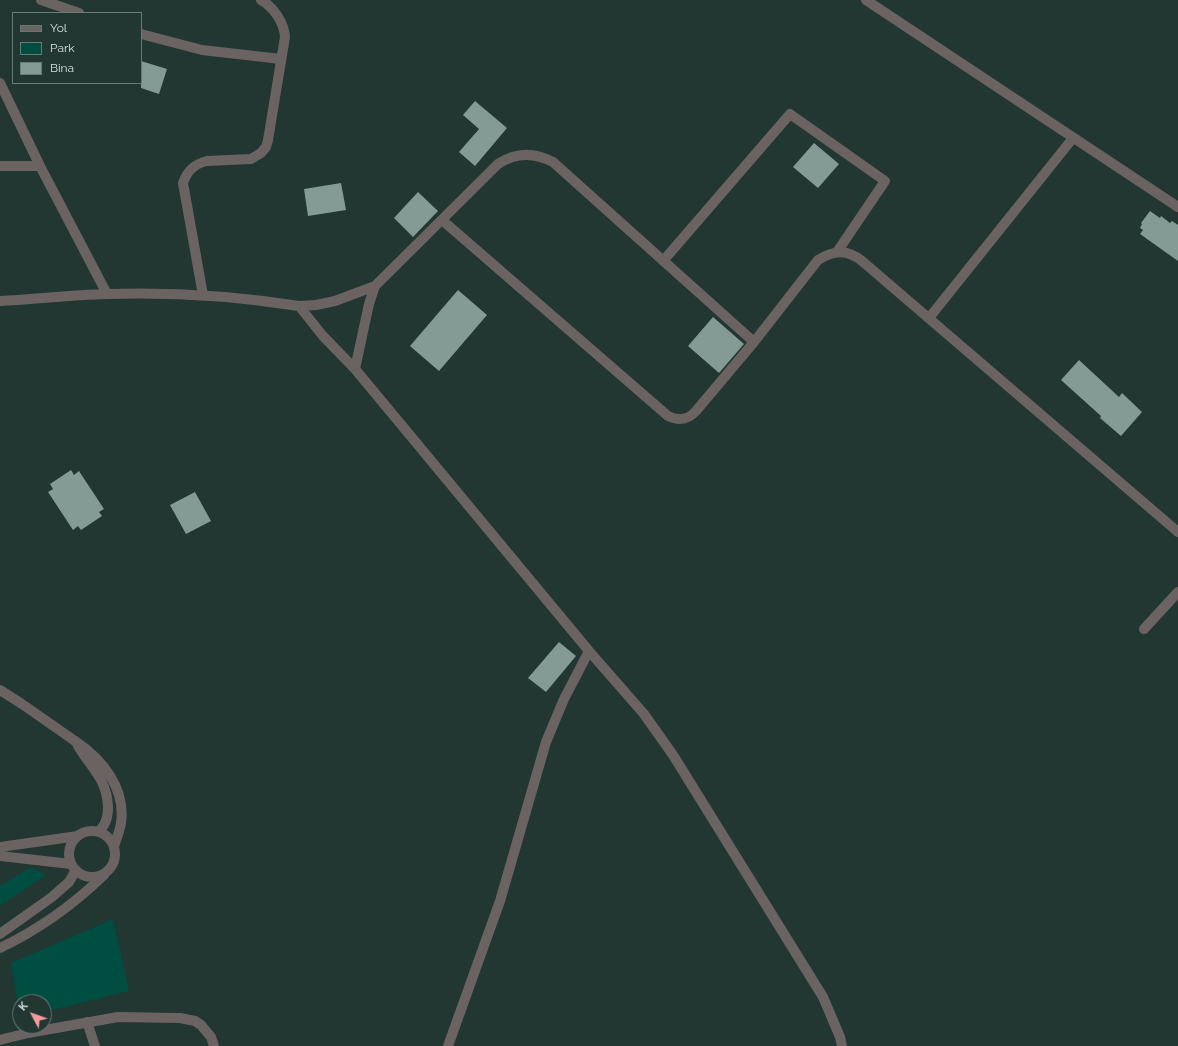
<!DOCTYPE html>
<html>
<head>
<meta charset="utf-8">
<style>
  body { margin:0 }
  #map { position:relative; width:1178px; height:1046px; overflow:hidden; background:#223632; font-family:Raleway,sans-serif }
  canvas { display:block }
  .legend { position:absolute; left:12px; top:12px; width:130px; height:72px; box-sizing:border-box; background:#223632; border:1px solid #697a76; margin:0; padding:5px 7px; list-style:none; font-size:12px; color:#d4e0dd }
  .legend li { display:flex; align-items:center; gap:8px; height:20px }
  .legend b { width:20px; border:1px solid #697a76 }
  .north { position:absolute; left:12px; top:994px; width:40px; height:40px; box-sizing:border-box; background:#223632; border:1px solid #697a76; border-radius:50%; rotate:311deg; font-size:11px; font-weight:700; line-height:16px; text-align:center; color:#d4e0dd }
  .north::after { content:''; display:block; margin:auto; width:14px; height:18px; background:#f59b9b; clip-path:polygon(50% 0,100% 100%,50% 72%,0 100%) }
</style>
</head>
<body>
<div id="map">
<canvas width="1178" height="1046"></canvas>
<ul class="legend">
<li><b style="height:5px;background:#6b6262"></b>Yol</li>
<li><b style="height:11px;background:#004d42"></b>Park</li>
<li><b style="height:11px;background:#849a95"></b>Bina</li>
</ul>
<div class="north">K</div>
</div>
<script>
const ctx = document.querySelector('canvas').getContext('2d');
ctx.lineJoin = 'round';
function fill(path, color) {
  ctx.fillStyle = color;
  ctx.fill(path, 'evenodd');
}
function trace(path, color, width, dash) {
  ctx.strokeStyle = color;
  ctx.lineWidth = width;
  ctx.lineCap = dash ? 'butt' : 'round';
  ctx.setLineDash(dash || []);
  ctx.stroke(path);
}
fill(new Path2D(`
  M31 867 46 875 0 906V886Z
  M113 919 129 991 44 1012V1002H20V1017L11 963Z`), '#004d42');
fill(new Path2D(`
  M141 61 167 69 159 94 141 88Z
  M475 101 507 128 475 166 459 152 479 129 463 115Z
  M814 143 839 164 818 188 793 167Z
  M341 183 346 210 308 216 304 189Z
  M418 192 438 211 413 237 394 218Z
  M1150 211 1160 218 1161 216 1170 223 1172 221 1178 225V261L1140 234 1143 230 1140 228 1142 224 1141 223Z
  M458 290 487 315 439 371 410 346Z
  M713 317 744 344 719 373 688 346Z
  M1079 360 1119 397 1122 393 1142 412 1121 436 1100 418 1101 416 1061 380Z
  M71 470 74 475 79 471 104 509 99 512 102 516 81 530 78 526 73 530 48 492 53 489 50 484Z
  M195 492 211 521 186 534 170 505Z
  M559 642 576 656 546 692 528 678Z`), '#849a95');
trace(new Path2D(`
  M41 0 79 13
  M141 34 202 50 281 59
  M0 83 40 166 107 294
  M0 166H40
  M442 220 668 416C679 421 688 420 696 411L754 342 818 260C834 250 847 249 862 261L1178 532
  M663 261 790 114 885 181 837 252
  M203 295 183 183C187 171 194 164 207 161L251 159 261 153 266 147 268 140 285 37C284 23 274 7 261 0
  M0 301C36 299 71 295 107 294 171 292 235 296 299 306L323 336 355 369 589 651 644 714 673 755 823 997 840 1037 842 1046
  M299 306 316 305 335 301 375 286
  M929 318 1073 138
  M355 369 369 304 375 286 498 164C516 152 534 152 553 162L754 342
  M1144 629 1178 592
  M0 690 22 704 75 741
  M87 1022 95 1046
  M0 1040 28 1033 118 1017 180 1018 195 1021 201 1025 211 1037 214 1046
  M448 1046 500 901 546 742 564 699 589 651`), '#6b6262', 10);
trace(new Path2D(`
  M866 0 1178 207
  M75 741C102 759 126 788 121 823 120 831 116 839 114 847
  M78 746C91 768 107 779 108 807 108 818 106 823 99 832
  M69 854a23 23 0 1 1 46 0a23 23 0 1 1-46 0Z
  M0 847 78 836
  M0 856 71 864
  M0 934 52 897 69 882 76 870
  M0 948C38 930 74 904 104 875`), '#6b6262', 10);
</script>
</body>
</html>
